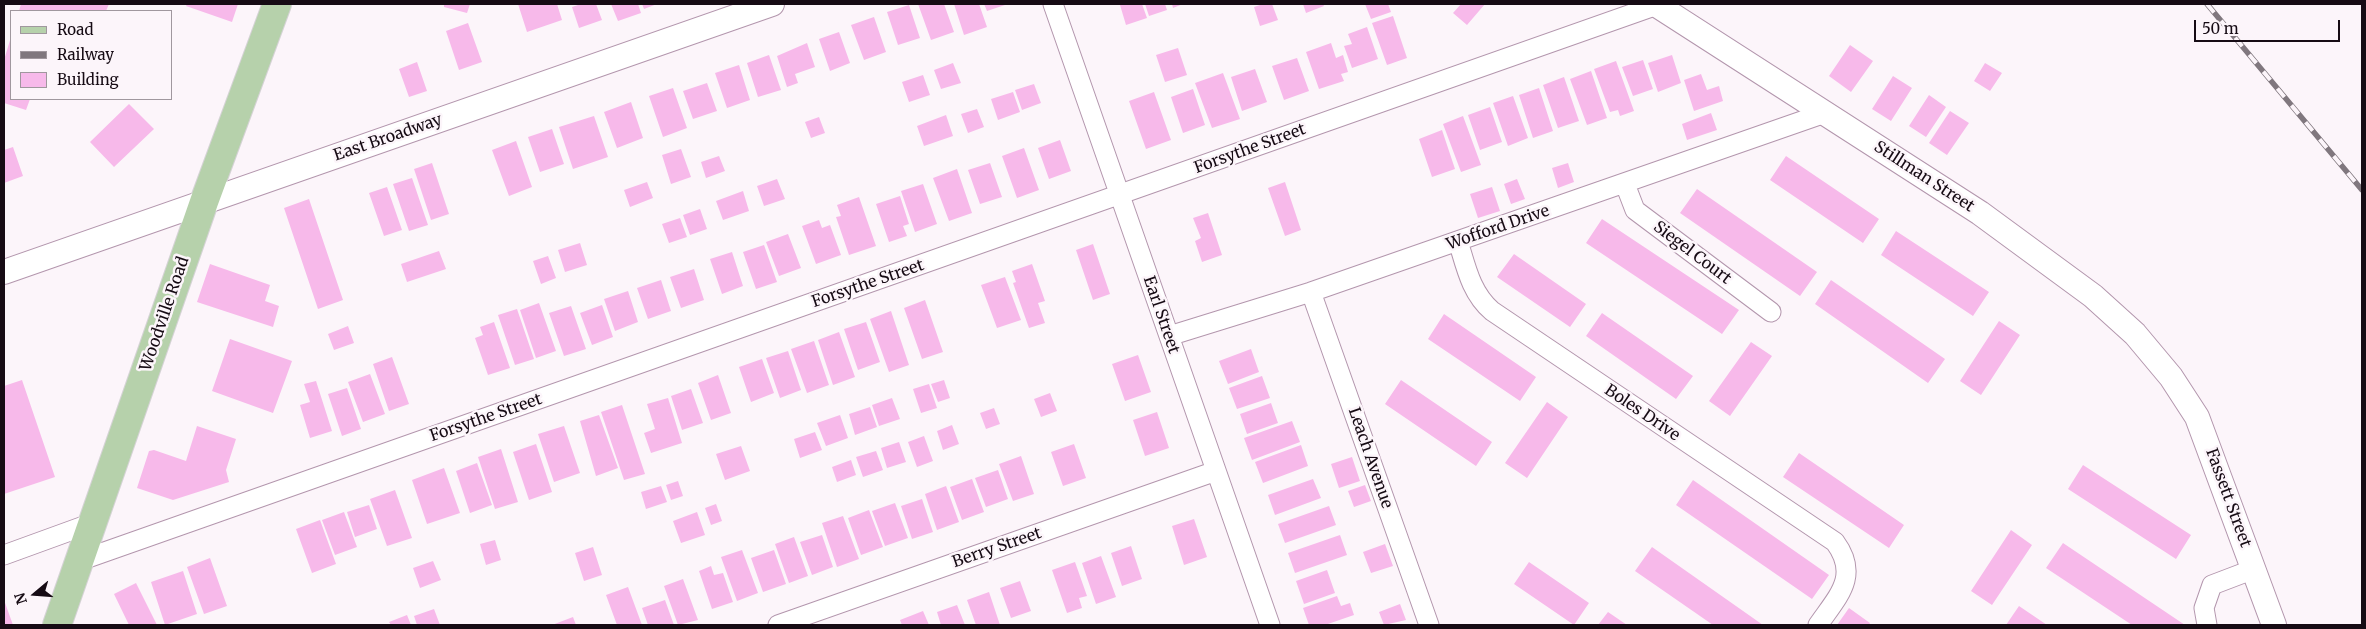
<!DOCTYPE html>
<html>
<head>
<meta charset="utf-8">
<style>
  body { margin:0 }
  #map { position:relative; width:2366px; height:629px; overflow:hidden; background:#fcf5fa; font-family:Merriweather,serif }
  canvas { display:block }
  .frame { position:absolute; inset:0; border:5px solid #160b14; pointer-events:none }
  .legend { position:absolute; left:10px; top:10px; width:162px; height:90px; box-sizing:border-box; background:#fcf5fa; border:1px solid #a0979e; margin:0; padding:6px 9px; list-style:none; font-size:15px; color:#160b14 }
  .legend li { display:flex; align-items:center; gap:10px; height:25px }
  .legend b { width:25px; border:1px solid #a0979e }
  .north { position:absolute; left:10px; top:569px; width:50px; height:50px; -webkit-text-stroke:4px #fcf5fa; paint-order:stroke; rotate:252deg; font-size:14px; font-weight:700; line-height:20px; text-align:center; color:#160b14 }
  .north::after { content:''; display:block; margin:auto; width:18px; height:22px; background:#160b14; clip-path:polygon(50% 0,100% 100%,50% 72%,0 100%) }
  .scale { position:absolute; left:2194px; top:20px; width:146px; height:22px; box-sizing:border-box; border:2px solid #160b14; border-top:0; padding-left:6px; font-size:15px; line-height:18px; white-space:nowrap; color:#160b14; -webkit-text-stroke:4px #fcf5fa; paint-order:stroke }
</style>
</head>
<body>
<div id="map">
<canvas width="2366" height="629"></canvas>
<div class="frame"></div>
<ul class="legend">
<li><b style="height:6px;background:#b6d1ab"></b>Road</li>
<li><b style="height:6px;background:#80777e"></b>Railway</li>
<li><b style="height:14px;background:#f7b9ea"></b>Building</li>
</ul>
<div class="north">N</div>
<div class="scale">50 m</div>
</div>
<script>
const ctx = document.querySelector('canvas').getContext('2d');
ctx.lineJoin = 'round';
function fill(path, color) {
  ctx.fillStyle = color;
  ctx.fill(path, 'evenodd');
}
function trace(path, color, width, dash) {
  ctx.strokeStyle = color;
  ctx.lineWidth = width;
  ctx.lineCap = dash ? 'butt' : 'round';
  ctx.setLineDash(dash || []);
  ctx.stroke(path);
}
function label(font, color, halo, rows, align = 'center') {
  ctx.font = font + ' Merriweather,serif';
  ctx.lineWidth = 5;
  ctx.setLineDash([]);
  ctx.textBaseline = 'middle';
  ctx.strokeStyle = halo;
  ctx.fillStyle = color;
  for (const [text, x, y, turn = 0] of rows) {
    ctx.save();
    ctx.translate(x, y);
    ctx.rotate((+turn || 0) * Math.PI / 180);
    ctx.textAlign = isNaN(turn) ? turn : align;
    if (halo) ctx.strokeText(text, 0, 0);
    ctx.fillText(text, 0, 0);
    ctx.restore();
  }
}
fill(new Path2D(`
  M21 4H109L106 11H19Z
  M187 4H238L232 22 186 6Z
  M444 4H470L467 13 444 7Z
  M518 4H557L562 20 527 32Z
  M581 4H596L602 20 579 28 572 7Z
  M611 4H638L641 13 618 21Z
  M642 4H657L644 9Z
  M918 4H944L954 32 931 40Z
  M954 4H979L987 27 964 35Z
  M984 4H1008L987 11Z
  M1142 4 1147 18 1126 25 1120 5Z
  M1145 4H1165L1167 10 1149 16Z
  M1172 4H1183L1173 8Z
  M1263 4H1272L1278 20 1260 26 1254 7Z
  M1303 4H1323L1324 6 1306 13Z
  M1365 4H1388L1391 12 1371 19Z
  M1461 4H1485L1467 25 1453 13Z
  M909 5 920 38 898 45 887 12Z
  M1393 16 1407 58 1387 65 1372 23Z
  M874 17 886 52 864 60 851 25Z
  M468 23 482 62 459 70 446 31Z
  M1367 27 1378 59 1352 68 1344 46 1352 44 1348 34Z
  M839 32 850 63 830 71 819 39Z
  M11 37V99H30L26 110 4 103V60Z
  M807 43 815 67 795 74 798 83 787 87 777 56Z
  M1331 43 1336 58 1343 55 1348 72 1341 74 1344 81 1319 89 1306 52Z
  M1850 45 1873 61 1851 92 1829 76Z
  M1178 48 1187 75 1165 82 1156 55Z
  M769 55 781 90 758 97 747 63Z
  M1672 55 1681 83 1658 92 1648 63Z
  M1297 58 1309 91 1284 100 1272 66Z
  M1643 60 1653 89 1633 96 1622 67Z
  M1616 61 1634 111 1620 116 1618 110 1610 112 1594 69Z
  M417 62 427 91 409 97 399 69Z
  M953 63 961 83 941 89 934 70Z
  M1985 63 2002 73 1990 91 1974 81Z
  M739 65 750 100 727 108 715 73Z
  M1255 69 1267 102 1242 111 1231 77Z
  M1591 71 1607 118 1587 125 1570 79Z
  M1223 73 1240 119 1212 128 1195 83Z
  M1701 74 1707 90 1719 86 1723 101 1694 111 1684 80Z
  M923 75 930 95 909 102 902 82Z
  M1893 76 1912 88 1891 121 1872 109Z
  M1564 77 1579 121 1558 128 1543 85Z
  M707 83 717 111 693 119 683 91Z
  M1034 84 1041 103 1022 110 1015 90Z
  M673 88 687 128 663 137 649 96Z
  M1539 88 1553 131 1533 138 1519 95Z
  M1193 89 1205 125 1183 133 1171 97Z
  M1013 92 1020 112 998 120 991 99Z
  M1154 92 1171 140 1146 149 1129 101Z
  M1929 95 1946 107 1926 137 1909 126Z
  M1513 96 1528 138 1508 146 1493 103Z
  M631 102 643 138 617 148 604 112Z
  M129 104 154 129 114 167 90 142Z
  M1490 107 1502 142 1480 150 1468 115Z
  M977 109 984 127 968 133 961 114Z
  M1950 111 1969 123 1947 155 1929 143Z
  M1711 113 1717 130 1687 140 1682 124Z
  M946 115 953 136 924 146 917 126Z
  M594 116 608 157 573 169 559 127Z
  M1463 116 1481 165 1461 172 1443 124Z
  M819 117 825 133 811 138 805 122Z
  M552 129 564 164 540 172 528 137Z
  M1442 130 1455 169 1432 177 1419 139Z
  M1060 140 1071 171 1049 179 1038 148Z
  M516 141 532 187 509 196 492 150Z
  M13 147 23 176 4 183V150Z
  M1024 148 1039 190 1017 198 1002 156Z
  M681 149 691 177 671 184 662 155Z
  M719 156 725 171 706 178 701 162Z
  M1786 156 1879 219 1863 243 1770 180Z
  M432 163 449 214 431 220 414 169Z
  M990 163 1002 197 980 204 968 170Z
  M1568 163 1574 182 1558 188 1552 168Z
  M957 169 972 213 949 221 933 178Z
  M412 178 428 225 409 231 393 184Z
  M777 179 785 199 764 206 757 186Z
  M1517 179 1525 199 1511 204 1504 184Z
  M647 182 653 198 630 207 624 190Z
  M1285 182 1301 230 1285 236 1268 188Z
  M923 184 937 224 915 232 901 191Z
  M387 187 402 230 384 236 369 193Z
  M1492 187 1500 211 1478 218 1470 194Z
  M1697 189 1817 272 1800 296 1680 213Z
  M743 191 749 211 723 220 716 201Z
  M900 196 909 224 903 226 907 236 889 242 876 204Z
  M859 197 876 246 849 255 836 217 841 216 837 205Z
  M309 199 343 300 318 309 284 208Z
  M700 209 707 229 690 235 683 215Z
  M1208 213 1222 255 1202 262 1195 241 1201 238 1193 218Z
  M680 218 687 237 669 243 662 224Z
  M1602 219 1739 310 1722 334 1586 243Z
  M819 220 822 228 830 225 841 255 816 264 802 226Z
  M1896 231 1989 292 1973 316 1881 255Z
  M788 234 801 268 779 276 766 242Z
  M580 243 587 265 565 272 558 250Z
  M1093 244 1110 294 1093 300 1076 250Z
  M764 245 777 282 756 289 743 252Z
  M439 251 446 269 407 282 401 264Z
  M732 252 743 286 722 294 710 259Z
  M1514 254 1586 304 1570 327 1497 277Z
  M548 256 556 278 541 284 533 261Z
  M210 264 270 285 265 301 279 306 273 327 197 302Z
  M1032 264 1045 301 1038 303 1045 323 1029 328 1013 283 1016 282 1012 271Z
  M694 269 704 300 681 308 670 277Z
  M1005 277 1021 320 997 328 981 285Z
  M661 280 671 311 648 319 637 288Z
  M1831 280 1945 359 1928 383 1815 304Z
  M628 291 638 322 615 331 604 299Z
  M925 300 943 352 922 359 904 308Z
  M539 303 556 351 536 358 520 310Z
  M602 305 613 337 592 345 580 313Z
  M571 306 586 349 564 356 549 313Z
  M517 309 534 359 515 365 498 315Z
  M891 311 909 365 889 372 870 319Z
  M1602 313 1693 376 1676 399 1586 336Z
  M1444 314 1536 377 1520 401 1428 339Z
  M1999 321 2020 335 1981 395 1960 381Z
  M494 322 510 368 488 375 475 338 483 335 480 327Z
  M866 322 880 362 858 370 844 329Z
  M348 326 354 343 334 350 328 334Z
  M839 332 855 377 833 385 818 340Z
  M230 339 292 361 273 413 212 391Z
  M814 341 829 385 807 393 791 349Z
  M1751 342 1772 356 1730 416 1709 401Z
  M1251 349 1259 372 1228 384 1219 361Z
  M788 351 801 390 780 398 766 358Z
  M1138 355 1151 392 1125 401 1112 364Z
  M392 357 409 404 389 411 373 364Z
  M762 359 774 393 751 402 739 367Z
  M370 374 385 414 363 422 348 382Z
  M718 375 731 413 711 420 698 383Z
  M1262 376 1270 398 1237 409 1229 388Z
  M22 380 55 477 4 494V386Z
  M944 380 950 398 938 402 931 384Z
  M1401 380 1492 442 1476 466 1385 404Z
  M316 381 332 431 310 438 300 405 310 402 304 384Z
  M929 384 937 408 921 413 913 389Z
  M347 388 361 429 342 436 328 394Z
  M691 389 703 423 682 430 671 396Z
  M1050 393 1057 411 1041 417 1034 399Z
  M668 398 682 443 651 453 644 433 655 429 647 404Z
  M892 398 900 419 879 426 872 405Z
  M1547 402 1568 417 1527 478 1505 463Z
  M1271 403 1278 423 1247 434 1240 414Z
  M622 405 645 474 624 480 601 412Z
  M870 407 877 427 855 435 849 414Z
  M994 408 1000 424 986 429 980 413Z
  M1157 412 1169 448 1145 456 1133 420Z
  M599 415 618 468 596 476 580 421Z
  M840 415 848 438 826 446 817 423Z
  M1292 421 1300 442 1252 460 1244 438Z
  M952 425 959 444 943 450 937 431Z
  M197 426 236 439 226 470 229 482 173 500 137 488 149 451 154 450 186 461Z
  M564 426 580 473 554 482 538 434Z
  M815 432 822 450 800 458 794 439Z
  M924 436 933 461 917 467 908 442Z
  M899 442 906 462 887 468 881 448Z
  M536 444 552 492 529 500 513 452Z
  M1074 444 1086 478 1063 486 1051 452Z
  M1301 445 1308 466 1263 483 1255 462Z
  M741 446 750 471 725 480 716 454Z
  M501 449 518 502 495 509 478 457Z
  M876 451 883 470 863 477 856 457Z
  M1799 453 1904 525 1889 548 1783 477Z
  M1021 456 1034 494 1013 501 999 464Z
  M1352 457 1360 481 1339 488 1331 464Z
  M851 460 856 475 837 482 832 467Z
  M477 463 492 505 470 513 456 471Z
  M2083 465 2191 535 2176 559 2068 489Z
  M444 468 460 513 427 524 412 480Z
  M998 470 1008 499 986 507 975 478Z
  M972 479 984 512 962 520 950 487Z
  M1313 479 1321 498 1275 515 1268 495Z
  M1693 480 1829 575 1812 599 1676 505Z
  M678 481 683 496 671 500 666 485Z
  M1365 485 1371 501 1354 507 1348 491Z
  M661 486 667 502 646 509 641 492Z
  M946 486 959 522 937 530 925 494Z
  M395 490 412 538 387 546 370 499Z
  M922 499 933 532 912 539 901 506Z
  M895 503 908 538 885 546 872 511Z
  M716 504 722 521 711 525 705 508Z
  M369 505 377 529 355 537 347 512Z
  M1329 506 1336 525 1285 543 1278 524Z
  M869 510 883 547 861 555 848 518Z
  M344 512 357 547 335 555 322 520Z
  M697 512 705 535 681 543 673 521Z
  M843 516 859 559 837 567 822 523Z
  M1194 519 1207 557 1184 565 1172 526Z
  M320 520 336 564 312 573 296 529Z
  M2011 530 2032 545 1992 605 1971 591Z
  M822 535 833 567 812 575 800 542Z
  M1340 535 1347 555 1295 573 1288 553Z
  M794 537 808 576 789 583 775 544Z
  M495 540 501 560 486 565 480 544Z
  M2063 543 2185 625H2132L2046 568Z
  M1385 544 1393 566 1371 573 1363 552Z
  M1131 546 1142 579 1122 586 1111 553Z
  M593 547 602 575 584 581 575 553Z
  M1652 547 1763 625H1713L1635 571Z
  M742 550 758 593 737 601 721 557Z
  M774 550 786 584 763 592 751 558Z
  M1101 556 1116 597 1096 604 1082 563Z
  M210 558 227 606 204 614 187 567Z
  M433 561 441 580 420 588 413 568Z
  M1075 562 1087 596 1079 598 1082 608 1067 613 1052 570Z
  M1529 562 1589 603 1574 625 1514 584Z
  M711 566 714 575 723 573 733 602 712 609 699 571Z
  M1327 570 1335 593 1304 604 1296 581Z
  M183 571 197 614 165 625 151 582Z
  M683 579 698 620 678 625 664 586Z
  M1020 581 1031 611 1011 618 1000 588Z
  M136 583 157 625H129L114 594Z
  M628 587 642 625H617L606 595Z
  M989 592 1000 625H976L967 600Z
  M1337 596 1341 606 1350 603 1354 615 1325 625H1309L1303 608Z
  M4 600 13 625H4Z
  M665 600 674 625H648L642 608Z
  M1400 604 1406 620 1384 625 1379 612Z
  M957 605 965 625H941L937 612Z
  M2019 606 2047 625H2006Z
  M1849 608 1870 623 1869 625H1837Z
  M434 609 440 625H417L414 616Z
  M923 611 929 625H902L900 620Z
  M1608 612 1627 625H1598Z
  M407 615 411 625H391L389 622Z
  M573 617 576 625H552Z`), '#f7b9ea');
const minor = new Path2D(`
  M1053 4 1270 625
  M1625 184 1635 210 1771 312
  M1458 241C1466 267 1471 293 1492 311L1835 542C1860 576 1838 596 1818 625
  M1311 292 1429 625
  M1169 336 1311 292 1825 113
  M4 555 92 523
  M79 561 1657 5
  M778 625 1216 471
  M2207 625 2204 608 2212 585 2254 569`);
const tertiary = new Path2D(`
  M1655 4 1980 213 2093 296 2135 334 2171 377 2197 417 2274 625
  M4 272 772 4`);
const primary = new Path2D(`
  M57 625 204 202 277 4`);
trace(minor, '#b396ad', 21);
trace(tertiary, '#b396ad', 26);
trace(primary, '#d5d3d5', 30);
trace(minor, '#fff', 19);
trace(tertiary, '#fff', 24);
trace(primary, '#b6d1ab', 28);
const rail = new Path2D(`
  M2207 4 2362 190`);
trace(rail, '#80777e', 5.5);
trace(rail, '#fcf5fa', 4, [11]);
label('16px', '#160b14', '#fcf5fa', [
  ["East Broadway",388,138,-19],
  ["Forsythe Street",1250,149,-20],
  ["Stillman Street",1924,177,33],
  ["Wofford Drive",1498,228,-19],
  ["Siegel Court",1692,253,37],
  ["Forsythe Street",868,284,-19],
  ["Woodville Road",165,314,-71],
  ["Earl Street",1161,315,71],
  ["Boles Drive",1642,413,34],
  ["Forsythe Street",486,418,-19],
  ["Leach Avenue",1370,458,71],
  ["Fassett Street",2228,498,70],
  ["Berry Street",997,548,-19]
]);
</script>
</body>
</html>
